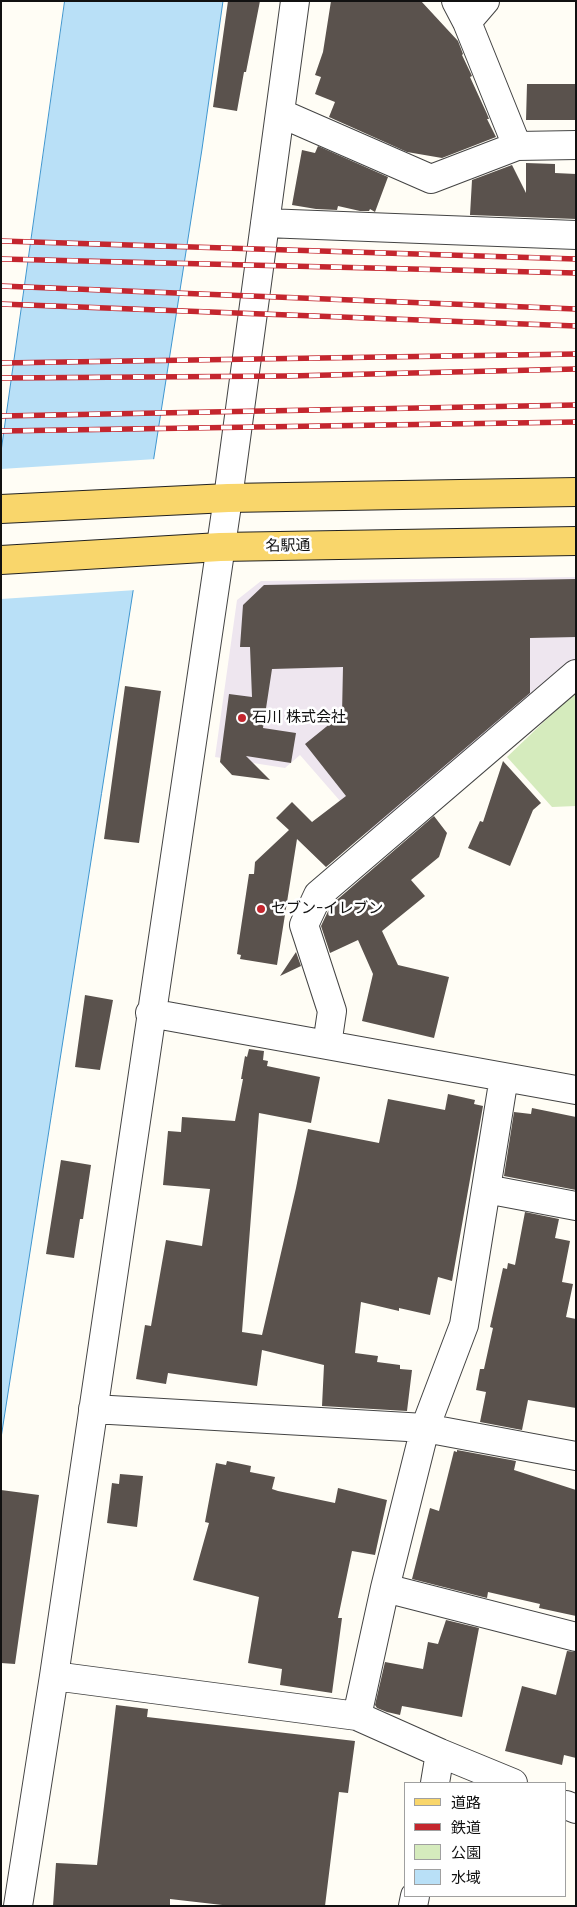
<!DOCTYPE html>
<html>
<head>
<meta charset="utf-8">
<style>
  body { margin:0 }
  #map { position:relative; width:577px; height:1907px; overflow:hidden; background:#fffdf5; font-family:Lora,"Noto Sans JP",serif }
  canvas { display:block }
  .frame { position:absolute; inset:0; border:2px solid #111; pointer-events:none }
  .legend { position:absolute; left:404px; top:1782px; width:162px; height:115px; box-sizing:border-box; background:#fff; border:1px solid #a0a0a0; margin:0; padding:6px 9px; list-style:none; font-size:15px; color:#111 }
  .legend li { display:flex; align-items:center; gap:10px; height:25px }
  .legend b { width:25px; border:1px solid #a0a0a0 }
</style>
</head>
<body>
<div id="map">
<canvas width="577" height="1907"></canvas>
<div class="frame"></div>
<ul class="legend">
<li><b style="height:6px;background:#f9d66b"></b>道路</li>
<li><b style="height:6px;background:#c4262e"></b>鉄道</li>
<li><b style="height:14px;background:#d5ebbd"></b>公園</li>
<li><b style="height:14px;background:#b9e0f7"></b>水域</li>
</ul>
</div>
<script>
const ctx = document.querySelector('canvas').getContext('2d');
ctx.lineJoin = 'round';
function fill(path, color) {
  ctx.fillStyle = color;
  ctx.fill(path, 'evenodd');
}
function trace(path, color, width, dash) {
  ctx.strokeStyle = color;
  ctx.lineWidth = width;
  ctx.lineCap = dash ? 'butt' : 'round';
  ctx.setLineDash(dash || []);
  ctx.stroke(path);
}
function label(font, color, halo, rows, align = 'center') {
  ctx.font = font + ' Lora,"Noto Sans JP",serif';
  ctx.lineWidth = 5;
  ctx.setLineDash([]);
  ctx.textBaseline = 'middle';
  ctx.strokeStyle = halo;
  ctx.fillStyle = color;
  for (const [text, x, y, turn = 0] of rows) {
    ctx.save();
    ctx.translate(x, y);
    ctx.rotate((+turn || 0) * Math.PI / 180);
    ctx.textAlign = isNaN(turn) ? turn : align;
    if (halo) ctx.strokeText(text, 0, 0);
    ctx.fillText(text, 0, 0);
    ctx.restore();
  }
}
fill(new Path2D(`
  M576 577V667L374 840 300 755 285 768 215 757 237 600 261 581Z`), '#eee6ef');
fill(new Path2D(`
  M576 691V806L552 807 507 757Z`), '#d5ebbd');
const water = new Path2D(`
  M65 1H223L202 149 1 1438V452Z`);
fill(water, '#b9e0f7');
trace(water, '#3f96cf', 1);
fill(new Path2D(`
  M156 459 136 590 1 599V469Z`), '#fffdf5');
fill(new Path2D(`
  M228 1H260L246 72H244L237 111 213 107Z
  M331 1H421L458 41 463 54 462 55 472 76 470 77 487 114 489 119H487L496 137 442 158 407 152 329 117 335 102 315 94 321 77 315 75 323 52Z
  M527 84H576V120H526Z
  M318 146 388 177 375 212 370 209 369 211H360L338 206 337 210 316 209 292 205 302 150 315 153Z
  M526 163 555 164V173L576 174V219L470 215 472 180 512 165 526 193Z
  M576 579V637L530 638V693L326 867 297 839 277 965 240 959 241 955 237 954 249 874H254L255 862 289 830 276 818 292 802 312 822 346 796 305 744 342 714 343 667 272 669 263 728 296 733 291 763 246 756 270 780 232 775 220 762 229 694 252 697 250 647H240L243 605 264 585Z
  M125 686 161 691 139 843 104 839Z
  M503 761 541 803 533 810 510 866 468 848 480 821 483 822Z
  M434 816 447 833 439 857 411 880 425 896 382 931 398 965 449 977 434 1038 362 1021 373 974 358 940 330 953 321 926 331 905Z
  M296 952 301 966 280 976Z
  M85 995 113 1000 100 1070 75 1067Z
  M249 1049 264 1051 263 1060 268 1061 267 1066 320 1077 311 1123 259 1113 242 1332 262 1335 296 1188 308 1129 379 1143 388 1099 445 1110 448 1094 475 1100 474 1104 483 1106 452 1281 438 1277 430 1315 399 1308V1311L361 1302 355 1353 378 1356 377 1362 400 1365V1369L412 1370 407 1411 322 1406 324 1365 262 1350 257 1386 168 1373 166 1384 136 1379 145 1325 151 1326 166 1240 202 1246 210 1189 163 1185 168 1131 181 1132 182 1117 235 1121 243 1079H241L245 1056 247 1057Z
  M532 1108 576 1117V1190L504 1176 514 1112 531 1114Z
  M61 1160 91 1165 83 1219H80L74 1258 46 1254Z
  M525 1212 559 1219 555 1238 570 1241 562 1282 573 1284 566 1317 576 1319V1408L528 1400 522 1430 480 1422 486 1392 476 1390 480 1369H484L493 1328 490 1327 503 1268 507 1269 508 1263 515 1265Z
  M457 1450 516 1461 514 1470 576 1490V1616L539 1608 540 1604 488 1592 487 1598 412 1579 430 1508 439 1511 454 1451 457 1452Z
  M227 1461 251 1466 250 1472 275 1477 272 1489 278 1491 335 1503 338 1488 387 1500 375 1555 352 1551 338 1618H342L332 1693 280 1685 282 1669 248 1663 259 1597 193 1580 209 1523 205 1522 216 1463 226 1465Z
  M120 1474 143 1476 137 1527 107 1523 112 1483 119 1484Z
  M1 1490 39 1495 15 1664 1 1663Z
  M446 1620 479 1628 462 1717 402 1706 400 1715 387 1712 377 1708 375 1705 385 1662 423 1669 428 1642 438 1644Z
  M567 1651 576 1652V1758L564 1755 562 1765 505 1751 522 1686 556 1695Z
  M116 1705 148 1709 147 1717 355 1741 348 1793 339 1792 325 1906H231L170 1899V1906H53L56 1863 97 1865Z`), '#5a524d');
const minor = new Path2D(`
  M456 1 467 22 517 146
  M467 22 485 1
  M280 113 431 179 517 146 576 145
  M265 223 576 235
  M150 1013 576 1090
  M327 1045 332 1011 304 925 318 895 576 674
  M486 1189 576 1206
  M93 1409 425 1428 576 1456
  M385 1588 576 1637
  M54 1676 357 1716 440 1753 513 1783
  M357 1716 385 1588 425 1428 464 1325 504 1077
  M435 1783 440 1753
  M566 1805 576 1809
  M18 1906 54 1676 228 498 295 1
  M413 1906 415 1896`);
const major = new Path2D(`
  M1 509 228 498 576 492
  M1 560 220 547 576 541`);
trace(minor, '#444', 30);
trace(major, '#222', 30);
trace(minor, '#fff', 28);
trace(major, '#f9d66b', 28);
const rail = new Path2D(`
  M1 241 576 259
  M1 259 576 273
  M1 286 576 309
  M1 304 576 326
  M1 363 576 354
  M1 378 289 376 576 369
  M1 416 576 405
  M1 431 576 422`);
trace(rail, '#c4262e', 5.5);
trace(rail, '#fff', 4, [11]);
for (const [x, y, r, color] of [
  [242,718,5,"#c4262e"],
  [261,909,5,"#c4262e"]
]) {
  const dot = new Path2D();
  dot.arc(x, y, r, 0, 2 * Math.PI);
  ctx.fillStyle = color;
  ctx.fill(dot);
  trace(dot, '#fff', 2);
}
label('15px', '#111', '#fff', [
  ["名駅通",288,546,-1]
]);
label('15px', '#111', '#fff', [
  ["石川 株式会社",252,718],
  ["セブン-イレブン",271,909]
], 'left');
</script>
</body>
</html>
